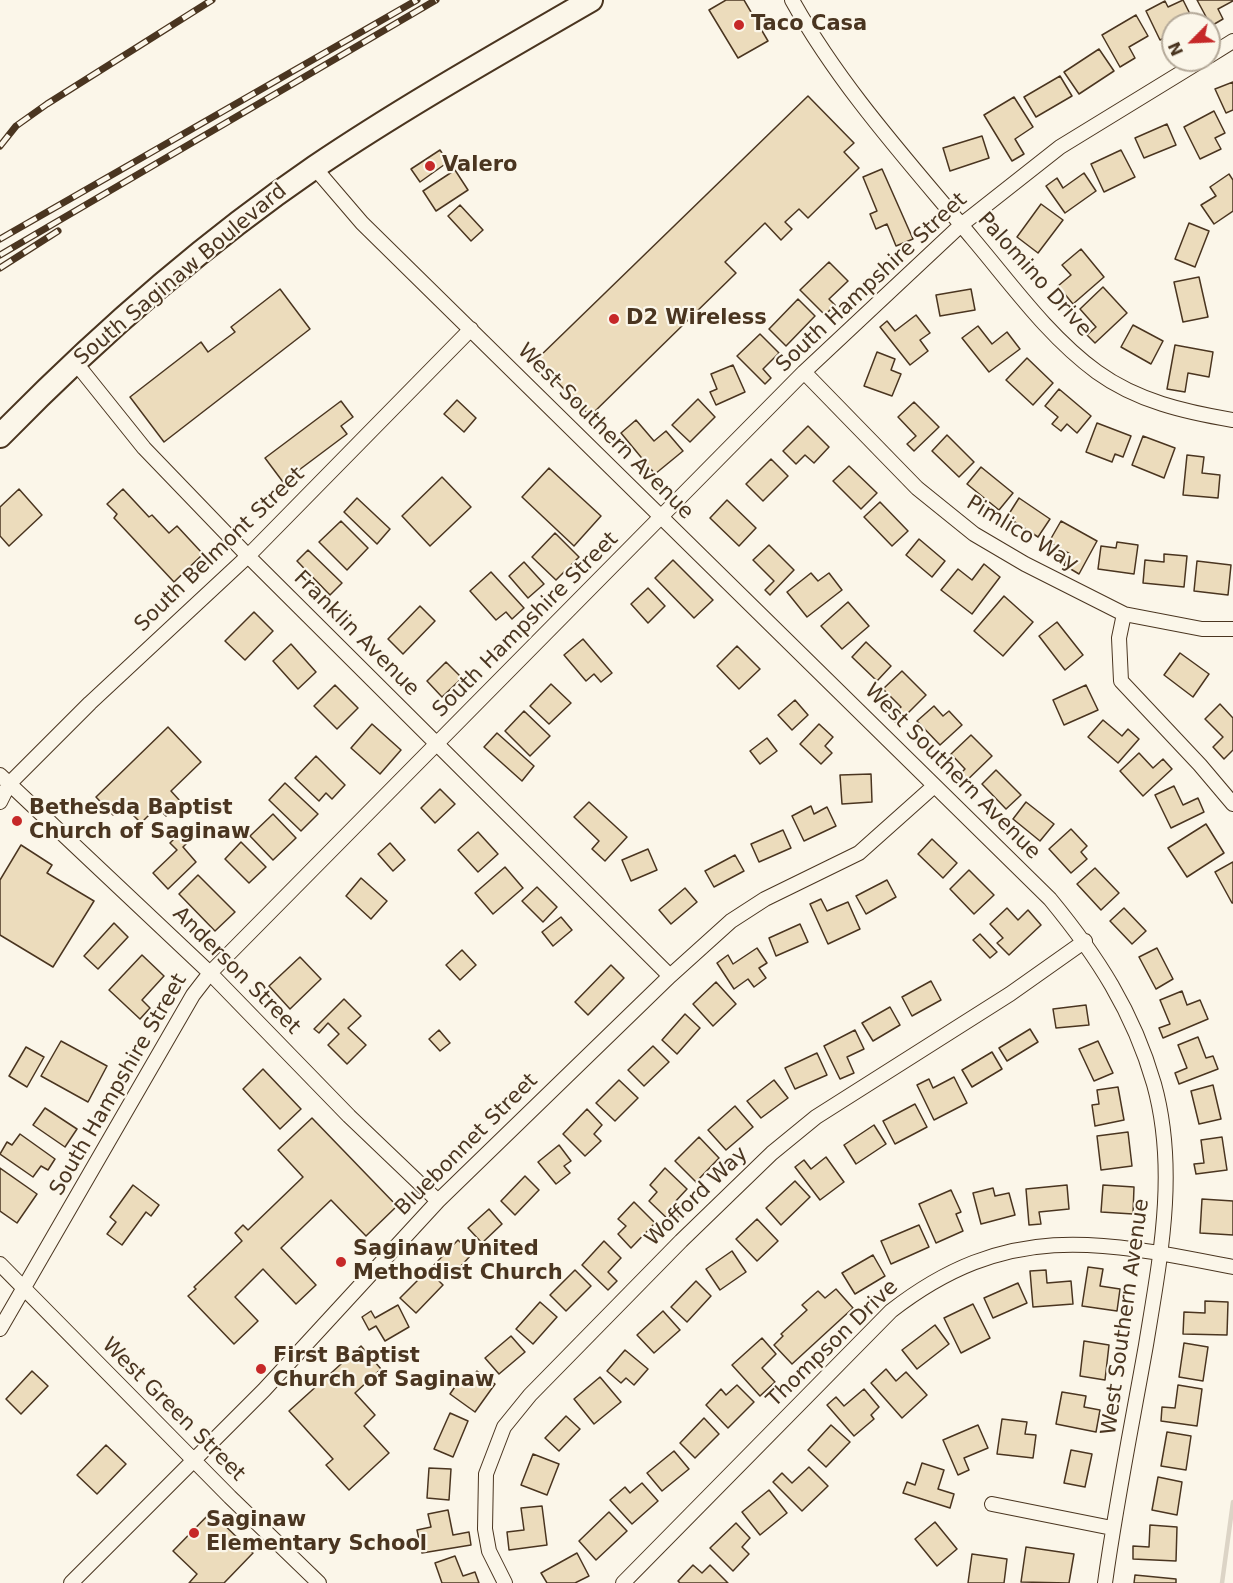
<!DOCTYPE html>
<html>
<head>
<meta charset="utf-8">
<style>
  body { margin:0 }
  #map { position:relative; width:1233px; height:1583px; overflow:hidden; background:#fbf6e9; font-family:"DejaVu Sans",sans-serif }
  canvas { display:block }
  .north { position:absolute; left:1161px; top:12px; width:60px; height:60px; box-sizing:border-box; background:#fbf6e9; border:2px solid #b4a999; border-radius:50%; rotate:246deg; font-size:16px; font-weight:700; line-height:24px; text-align:center; color:#4a3520 }
  .north::after { content:''; display:block; margin:auto; width:21px; height:27px; background:#c62828; clip-path:polygon(50% 0,100% 100%,50% 72%,0 100%) }
</style>
</head>
<body>
<div id="map">
<canvas width="1233" height="1583"></canvas>
<div class="north">N</div>
</div>
<script>
const ctx = document.querySelector('canvas').getContext('2d');
ctx.lineJoin = 'round';
function trace(path, color, width, dash) {
  ctx.strokeStyle = color;
  ctx.lineWidth = width;
  ctx.lineCap = dash ? 'butt' : 'round';
  ctx.setLineDash(dash || []);
  ctx.stroke(path);
}
function fill(path, color) {
  ctx.fillStyle = color;
  ctx.fill(path, 'evenodd');
}
function label(font, color, halo, rows, align = 'center') {
  ctx.font = font + ' "DejaVu Sans",sans-serif';
  ctx.lineWidth = 4.5;
  ctx.setLineDash([]);
  ctx.textBaseline = 'middle';
  ctx.strokeStyle = halo;
  ctx.fillStyle = color;
  for (const [text, x, y, turn = 0] of rows) {
    ctx.save();
    ctx.translate(x, y);
    ctx.rotate((+turn || 0) * Math.PI / 180);
    ctx.textAlign = isNaN(turn) ? turn : align;
    if (halo) ctx.strokeText(text, 0, 0);
    ctx.fillText(text, 0, 0);
    ctx.restore();
  }
}
trace(new Path2D(`
  M1222 1583 1233 1502`), '#dcd4c6', 4.5);
const building = new Path2D(`
  M726 0H744L768 41 738 58 709 10Z
  M1183 0 1194 22 1173 24V33L1160 40 1146 11 1165 1 1168 7Z
  M1197 0H1233V1L1218 9 1223 19 1211 26Z
  M1136 15 1148 36 1129 47 1135 58 1120 67 1102 35Z
  M1099 49 1114 71 1079 94 1064 72Z
  M1060 76 1072 96 1036 117 1024 97Z
  M1233 82V110L1226 113 1215 89Z
  M808 96 854 143 844 152 859 168 808 218 799 209 785 222 792 229 781 240 765 223 725 262 736 273 590 416 536 360Z
  M1014 97 1033 127 1015 139 1024 154 1012 161 984 115Z
  M1214 111 1225 133 1215 138 1221 149 1200 159 1184 127Z
  M1167 124 1176 145 1144 158 1135 138Z
  M982 136 989 158 950 171 943 148Z
  M440 150 448 162 420 182 411 169Z
  M1121 150 1135 177 1104 192 1091 164Z
  M882 169 913 239 896 246 887 224 876 229 870 214 877 211 863 177Z
  M455 170 468 190 436 211 423 191Z
  M1084 173 1096 191 1065 213 1046 186 1057 178 1063 188Z
  M1229 174 1233 180V211L1214 224 1201 205 1216 196 1210 187Z
  M1041 204 1063 220 1038 253 1017 237Z
  M460 205 483 230 471 241 448 216Z
  M1189 223 1209 231 1195 267 1175 259Z
  M1081 249 1104 277 1073 304 1058 286 1071 275 1062 265Z
  M829 262 848 281 829 299 835 305 825 315 800 290Z
  M1199 277 1208 317 1183 322 1174 282Z
  M1103 287 1127 313 1095 343 1087 335 1096 327 1080 309Z
  M280 289 310 329 164 442 130 397 201 342 208 352 235 332 231 327Z
  M971 289 975 310 940 316 936 295Z
  M798 299 815 316 786 346 769 329Z
  M916 315 930 333 920 340 928 351 910 365 880 327 887 321 895 331Z
  M1133 325 1163 341 1151 364 1121 347Z
  M978 326 992 344 1007 332 1020 349 989 372 962 338Z
  M760 334 779 353 763 369 771 378 765 384 737 356Z
  M1175 345 1213 352 1209 377 1188 373 1185 392 1167 389Z
  M877 352 895 359 891 370 901 374 892 396 864 386Z
  M1027 358 1053 383 1033 405 1006 380Z
  M733 365 745 392 716 405 710 392 717 389 711 374Z
  M1059 389 1091 416 1077 433 1067 424 1061 431 1052 424 1058 417 1045 406Z
  M698 399 715 417 690 442 672 425Z
  M457 400 476 418 464 432 444 414Z
  M341 401 353 417 341 426 347 434 283 482 265 458Z
  M914 402 939 427 914 451 907 444 916 436 898 417Z
  M636 420 654 441 666 431 683 451 655 474 621 433Z
  M1097 423 1131 436 1123 457 1115 454 1112 462 1086 452Z
  M808 426 829 447 814 463 805 455 796 464 783 451Z
  M947 435 974 462 959 477 932 451Z
  M1143 436 1175 448 1164 478 1132 465Z
  M1187 455 1204 457 1202 473 1220 475 1218 498 1183 495Z
  M771 459 788 476 763 501 746 484Z
  M849 466 877 493 861 509 833 481Z
  M981 467 1013 493 999 510 967 484Z
  M549 468 601 516 574 546 522 497Z
  M442 477 471 507 430 546 402 516Z
  M19 489 42 515 9 546 0 536V507Z
  M123 489 149 517 152 515 169 533 177 526 203 554 174 582 114 518 117 514 107 504Z
  M357 498 390 529 377 544 344 512Z
  M1019 498 1050 519 1038 537 1007 517Z
  M727 500 756 528 739 546 710 518Z
  M880 502 908 531 892 546 864 517Z
  M341 521 368 548 347 570 319 542Z
  M1061 521 1097 541 1079 574 1064 565 1070 554 1049 542Z
  M555 533 579 557 556 580 532 557Z
  M919 539 945 561 932 577 906 555Z
  M1117 542 1138 545 1134 574 1098 569 1101 546 1116 548Z
  M769 545 794 570 770 595 765 590 774 581 753 560Z
  M308 550 342 583 330 595 297 561Z
  M1164 554 1187 556 1184 587 1143 583 1145 560 1164 562Z
  M673 560 713 600 694 618 655 578Z
  M1197 561 1231 565 1228 595 1194 591Z
  M524 562 544 584 528 598 509 576Z
  M984 564 1000 577 972 614 941 590 958 569 972 580Z
  M491 572 524 608 512 619 506 612 496 620 470 591Z
  M811 573 818 581 829 573 842 590 807 617 787 592Z
  M648 588 665 606 648 623 631 604Z
  M1004 596 1033 622 1003 656 974 631Z
  M848 602 869 626 842 649 821 626Z
  M420 606 435 621 403 654 388 639Z
  M254 612 273 631 245 660 225 641Z
  M1057 622 1083 655 1065 670 1039 636Z
  M583 639 612 673 601 682 594 674 586 681 564 655Z
  M866 642 891 666 877 681 852 657Z
  M291 644 316 672 298 689 273 661Z
  M737 646 760 669 739 689 717 666Z
  M1180 653 1209 674 1193 697 1164 675Z
  M446 662 462 678 442 697 427 681Z
  M902 671 926 695 897 724 891 717 901 707 883 689Z
  M551 684 571 703 549 724 530 706Z
  M335 685 358 708 337 729 314 706Z
  M1086 685 1098 710 1064 725 1053 700Z
  M795 700 808 715 792 730 778 715Z
  M1220 704 1233 718V750L1224 759 1213 747 1223 737 1205 719Z
  M934 706 943 716 949 711 962 725 940 745 917 721Z
  M524 711 550 736 530 756 505 731Z
  M1103 720 1122 736 1128 729 1139 739 1118 763 1088 737Z
  M372 724 401 750 380 774 351 748Z
  M819 724 833 737 825 746 832 753 821 764 800 744Z
  M168 727 201 762 171 791 181 802 166 816 157 807 141 823 123 805 113 815 96 797Z
  M497 733 534 766 522 781 484 747Z
  M971 735 992 756 960 787 954 780 965 769 951 754Z
  M767 738 777 751 760 764 750 751Z
  M1139 753 1153 768 1163 759 1172 769 1143 796 1120 771Z
  M316 756 345 785 332 799 326 793 319 801 295 778Z
  M996 770 1021 795 1006 809 982 784Z
  M871 774 872 802 842 804 840 775Z
  M285 783 318 814 301 831 269 800Z
  M1174 786 1183 805 1198 798 1204 812 1171 828 1155 795Z
  M440 789 455 804 435 823 421 808Z
  M589 802 627 837 605 861 592 849 599 841 574 817Z
  M1026 802 1054 824 1040 841 1013 819Z
  M811 806 814 814 827 807 836 826 804 841 792 816Z
  M273 814 296 838 273 860 250 836Z
  M1206 824 1224 853 1187 877 1168 848Z
  M1071 829 1087 846 1081 852 1087 859 1071 873 1049 849Z
  M783 830 791 848 759 862 751 844Z
  M478 832 498 854 478 872 458 850Z
  M179 834 187 843 183 847 196 862 168 889 153 873 177 850 170 843Z
  M932 839 957 863 943 878 918 854Z
  M241 842 266 867 249 883 225 859Z
  M390 843 405 860 393 871 378 854Z
  M21 845 52 865 47 873 94 901 53 967 0 935V880Z
  M648 849 657 870 631 881 622 860Z
  M735 855 744 871 714 887 705 871Z
  M1233 862V903H1232L1215 872Z
  M505 867 523 888 493 914 475 893Z
  M1095 868 1119 893 1101 910 1077 884Z
  M969 870 994 895 974 914 950 889Z
  M198 875 235 912 215 931 179 894Z
  M361 878 387 901 371 919 346 896Z
  M887 880 896 897 866 914 856 896Z
  M537 887 557 907 543 922 522 901Z
  M685 888 697 902 671 924 659 910Z
  M821 899 827 911 848 902 860 929 828 944 810 904Z
  M1007 908 1018 920 1028 910 1041 925 1009 955 997 943 1003 938 990 924Z
  M1124 908 1146 931 1132 944 1110 921Z
  M561 917 572 930 553 946 542 932Z
  M114 923 128 937 98 969 84 956Z
  M800 924 808 942 776 956 769 938Z
  M980 934 997 952 990 958 973 940Z
  M757 948 767 963 759 968 766 978 754 987 748 979 734 989 717 963 728 955 733 964Z
  M1157 948 1173 979 1156 989 1139 957Z
  M462 950 476 965 460 980 446 965Z
  M142 955 164 976 142 1000 150 1008 140 1019 109 990Z
  M300 957 321 979 290 1009 269 986Z
  M611 965 624 978 588 1015 575 1002Z
  M931 981 941 1000 912 1016 902 997Z
  M716 982 736 1004 713 1026 693 1004Z
  M1182 991 1187 1005 1200 1000 1208 1019 1163 1038 1159 1028 1170 1024 1160 1000Z
  M344 999 361 1016 348 1028 366 1045 347 1064 328 1045 339 1034 328 1023 319 1033 314 1029Z
  M1086 1005 1089 1025 1056 1028 1053 1009Z
  M890 1007 900 1025 873 1041 862 1023Z
  M685 1014 700 1028 677 1054 662 1040Z
  M1030 1029 1038 1042 1007 1061 999 1048Z
  M439 1030 450 1043 440 1051 429 1039Z
  M855 1030 864 1049 847 1057 854 1073 840 1079 824 1046Z
  M1198 1037 1206 1058 1213 1056 1218 1069 1179 1084 1175 1073 1187 1068 1178 1045Z
  M61 1041 107 1066 88 1102 41 1076Z
  M1098 1041 1113 1073 1094 1081 1079 1049Z
  M653 1046 669 1062 644 1086 628 1070Z
  M26 1047 44 1057 27 1087 9 1076Z
  M992 1052 1002 1069 972 1087 962 1070Z
  M817 1053 827 1075 795 1089 785 1068Z
  M263 1069 301 1109 280 1129 243 1089Z
  M954 1077 967 1103 934 1120 917 1085 929 1079 933 1088Z
  M619 1080 638 1098 615 1121 596 1103Z
  M774 1080 788 1098 761 1118 747 1101Z
  M1213 1085 1221 1119 1199 1124 1191 1091Z
  M1118 1087 1124 1120 1095 1126 1092 1105 1099 1104 1097 1090Z
  M915 1104 927 1127 895 1144 883 1121Z
  M735 1106 753 1127 726 1150 708 1130Z
  M45 1108 77 1129 65 1147 33 1125Z
  M587 1109 602 1125 594 1134 601 1141 585 1156 563 1134Z
  M312 1118 397 1206 366 1236 331 1200 281 1248 316 1285 296 1304 263 1269 235 1297 258 1321 234 1344 188 1296 196 1289 194 1287 242 1241 235 1233 243 1225 248 1230 303 1177 278 1150Z
  M874 1125 886 1144 856 1164 844 1145Z
  M1128 1132 1132 1166 1101 1170 1097 1136Z
  M20 1134 55 1159 48 1170 41 1166 33 1177 0 1154 7 1142 12 1145Z
  M699 1137 719 1158 696 1182 675 1161Z
  M1222 1137 1227 1170 1196 1174 1194 1164 1204 1163 1201 1140Z
  M559 1145 571 1161 564 1166 570 1173 556 1184 538 1162Z
  M826 1157 844 1182 820 1200 795 1167 804 1160 811 1169Z
  M0 1168 37 1194 17 1223 0 1211Z
  M665 1168 687 1189 673 1204 682 1213 672 1223 649 1201 657 1192 650 1185Z
  M525 1176 539 1190 515 1215 501 1201Z
  M795 1181 810 1197 781 1225 766 1208Z
  M133 1185 159 1205 151 1216 146 1212 122 1245 107 1234 116 1222 110 1217Z
  M1067 1185 1069 1209 1039 1212 1041 1224 1029 1225 1026 1189Z
  M1103 1185 1134 1187 1133 1214 1101 1212Z
  M993 1188 995 1196 1009 1193 1015 1215 981 1224 973 1193Z
  M951 1190 961 1212 956 1214 963 1231 936 1243 919 1204Z
  M1202 1199 1233 1201V1235L1200 1233Z
  M634 1202 655 1223 631 1248 618 1234 626 1226 618 1219Z
  M489 1209 502 1224 482 1243 468 1228Z
  M757 1219 778 1241 757 1261 736 1239Z
  M919 1225 929 1247 891 1264 881 1241Z
  M458 1240 472 1254 448 1280 433 1266Z
  M604 1241 621 1258 608 1272 617 1281 608 1290 582 1265Z
  M732 1251 746 1272 720 1290 706 1269Z
  M873 1255 885 1276 855 1294 842 1273Z
  M1088 1267 1103 1269 1100 1286 1120 1289 1117 1311 1082 1306Z
  M428 1270 443 1285 416 1313 400 1298Z
  M575 1270 591 1286 566 1311 550 1295Z
  M1046 1270 1047 1283 1071 1281 1073 1304 1033 1307 1030 1271Z
  M696 1281 711 1296 687 1322 671 1307Z
  M1018 1283 1027 1303 993 1318 984 1298Z
  M836 1289 853 1308 792 1364 774 1345 783 1336 781 1334 807 1310 802 1305 818 1291 825 1298Z
  M1205 1301 1228 1302 1227 1335 1183 1334 1184 1312 1205 1313Z
  M540 1302 557 1317 533 1344 516 1329Z
  M973 1304 990 1338 961 1353 944 1318Z
  M398 1305 409 1327 385 1341 376 1326 369 1330 362 1317 371 1311 375 1318Z
  M663 1311 680 1330 654 1353 637 1335Z
  M935 1325 949 1344 917 1369 902 1350Z
  M511 1336 525 1352 499 1374 485 1358Z
  M762 1338 776 1354 762 1368 775 1382 760 1396 732 1365Z
  M1084 1341 1109 1345 1105 1380 1080 1376Z
  M1184 1343 1208 1347 1203 1381 1179 1377Z
  M361 1346 381 1369 355 1393 375 1415 364 1426 389 1453 349 1490 326 1465 333 1459 289 1411Z
  M625 1350 648 1369 634 1385 626 1378 621 1383 607 1371Z
  M886 1369 896 1381 906 1372 927 1395 902 1418 871 1383Z
  M32 1371 48 1386 21 1414 6 1399Z
  M477 1371 495 1384 475 1412 450 1394 461 1378 468 1383Z
  M600 1377 621 1402 594 1424 574 1399Z
  M737 1385 754 1402 728 1428 706 1405 721 1389 726 1395Z
  M1178 1385 1202 1389 1197 1426 1161 1421 1162 1407 1175 1408Z
  M864 1389 879 1407 871 1415 874 1419 854 1436 827 1405 836 1397 844 1406Z
  M1062 1392 1086 1396 1084 1407 1100 1410 1096 1432 1056 1424Z
  M450 1413 468 1421 453 1457 434 1449Z
  M566 1416 580 1429 559 1451 545 1438Z
  M704 1418 719 1434 695 1458 680 1443Z
  M1002 1419 1027 1422 1025 1434 1036 1435 1033 1458 997 1454Z
  M831 1425 850 1442 826 1467 808 1450Z
  M978 1425 988 1448 964 1458 969 1470 958 1475 943 1440Z
  M1167 1432 1191 1436 1186 1470 1161 1466Z
  M106 1445 126 1464 97 1494 77 1475Z
  M1071 1450 1092 1454 1085 1487 1064 1483Z
  M674 1451 689 1469 662 1491 647 1473Z
  M533 1454 559 1464 547 1495 521 1485Z
  M922 1463 944 1470 938 1489 954 1494 950 1508 903 1493 907 1482 915 1485Z
  M809 1467 828 1486 802 1511 773 1482 782 1473 792 1483Z
  M429 1468 451 1469 449 1500 427 1498Z
  M1158 1477 1182 1482 1177 1515 1152 1510Z
  M642 1483 658 1501 632 1524 610 1500 625 1487 630 1493Z
  M769 1490 787 1513 760 1535 742 1512Z
  M542 1506 547 1545 509 1550 507 1532 524 1530 521 1508Z
  M448 1510 453 1535 469 1532 471 1545 422 1553 417 1530 431 1527 428 1514Z
  M211 1512 253 1553 224 1583H189L197 1574 173 1551Z
  M609 1512 627 1531 596 1560 579 1541Z
  M935 1522 957 1549 937 1566 915 1539Z
  M736 1523 750 1538 742 1547 749 1554 733 1571 710 1548Z
  M1150 1525 1177 1527 1176 1561 1133 1559V1546L1149 1547Z
  M1026 1547 1074 1554 1069 1583 1021 1582Z
  M577 1553 589 1576 575 1583H547L541 1573Z
  M972 1554 1007 1559 1004 1583H968Z
  M455 1556 463 1576 475 1572 479 1583H442L435 1563Z
  M693 1565 702 1573 710 1565 728 1583H680L678 1581Z
  M1135 1575 1176 1579V1583H1134Z`);
fill(building, '#ecdcbc');
trace(building, '#4a3520', 1.5);
const street = new Path2D(`
  M792 0C841 88 909 162 973 239 1012 285 1048 336 1097 372 1137 401 1185 412 1233 420
  M1209 56 1233 41
  M314 167 362 223 1050 899C1097 956 1133 1011 1154 1084 1178 1170 1160 1259 1146 1345 1132 1424 1116 1503 1105 1583
  M75 362 144 448 248 556 670 976
  M804 372 917 488 974 534 1025 564 1124 614 1202 629H1233
  M1124 614 1119 638 1121 681 1200 765 1233 804
  M0 775 210 973 349 1116 438 1201
  M0 802 9 784 90 703 248 556 471 329
  M0 1264 230 1497 319 1583
  M0 1329 193 995 210 973 804 372 961 225 1060 147 1202 60
  M992 1504 1112 1528
  M71 1583 264 1390 438 1201 670 976 731 921 765 899 859 853 933 787
  M505 1583 489 1551 485 1529 486 1474 504 1427 530 1395 681 1241 772 1153 816 1117 1010 994 1085 941
  M623 1583 891 1311C1007 1221 1098 1240 1233 1267`);
const primary = new Path2D(`
  M0 436C96 338 201 245 315 167 404 107 498 54 591 0`);
trace(street, '#4a3520', 16);
trace(primary, '#4a3520', 26);
trace(street, '#fbf6e9', 14);
trace(primary, '#fbf6e9', 22);
const rail = new Path2D(`
  M0 146 16 126 47 104 212 0
  M0 239 417 0
  M0 255 436 0
  M0 268 58 231`);
trace(rail, '#4a3520', 7);
trace(rail, '#fbf6e9', 4.5, [14]);
for (const [x, y, r, color] of [
  [739,25,6,"#c62828"],
  [430,166,6,"#c62828"],
  [614,319,6,"#c62828"],
  [17,821,6,"#c62828"],
  [341,1262,6,"#c62828"],
  [261,1369,6,"#c62828"],
  [194,1533,6,"#c62828"]
]) {
  const dot = new Path2D();
  dot.arc(x, y, r, 0, 2 * Math.PI);
  ctx.fillStyle = color;
  ctx.fill(dot);
  trace(dot, '#fbf6e9', 2);
}
label('bold 21px', '#4a3520', '#fbf6e9', [
  ["Taco Casa",751,25],
  ["Valero",442,166],
  ["D2 Wireless",626,319],
  ["Bethesda Baptist",29,809],
  ["Church of Saginaw",29,833],
  ["Saginaw United",353,1250],
  ["Methodist Church",353,1274],
  ["First Baptist",273,1357],
  ["Church of Saginaw",273,1381],
  ["Saginaw",206,1521],
  ["Elementary School",206,1545]
], 'left');
label('21px', '#4a3520', '#fbf6e9', [
  ["South Saginaw Boulevard",181,275,-40],
  ["Palomino Drive",1034,275,48],
  ["South Hampshire Street",872,283,-43],
  ["West Southern Avenue",605,432,45],
  ["Pimlico Way",1022,534,31],
  ["South Belmont Street",220,550,-44],
  ["South Hampshire Street",526,625,-45],
  ["Franklin Avenue",356,634,45],
  ["West Southern Avenue",952,772,45],
  ["Anderson Street",236,971,45],
  ["South Hampshire Street",119,1085,-60],
  ["Bluebonnet Street",467,1145,-45],
  ["Wofford Way",697,1197,-44],
  ["West Southern Avenue",1126,1317,-82],
  ["Thompson Drive",833,1344,-44],
  ["West Green Street",173,1410,45]
]);
</script>
</body>
</html>
